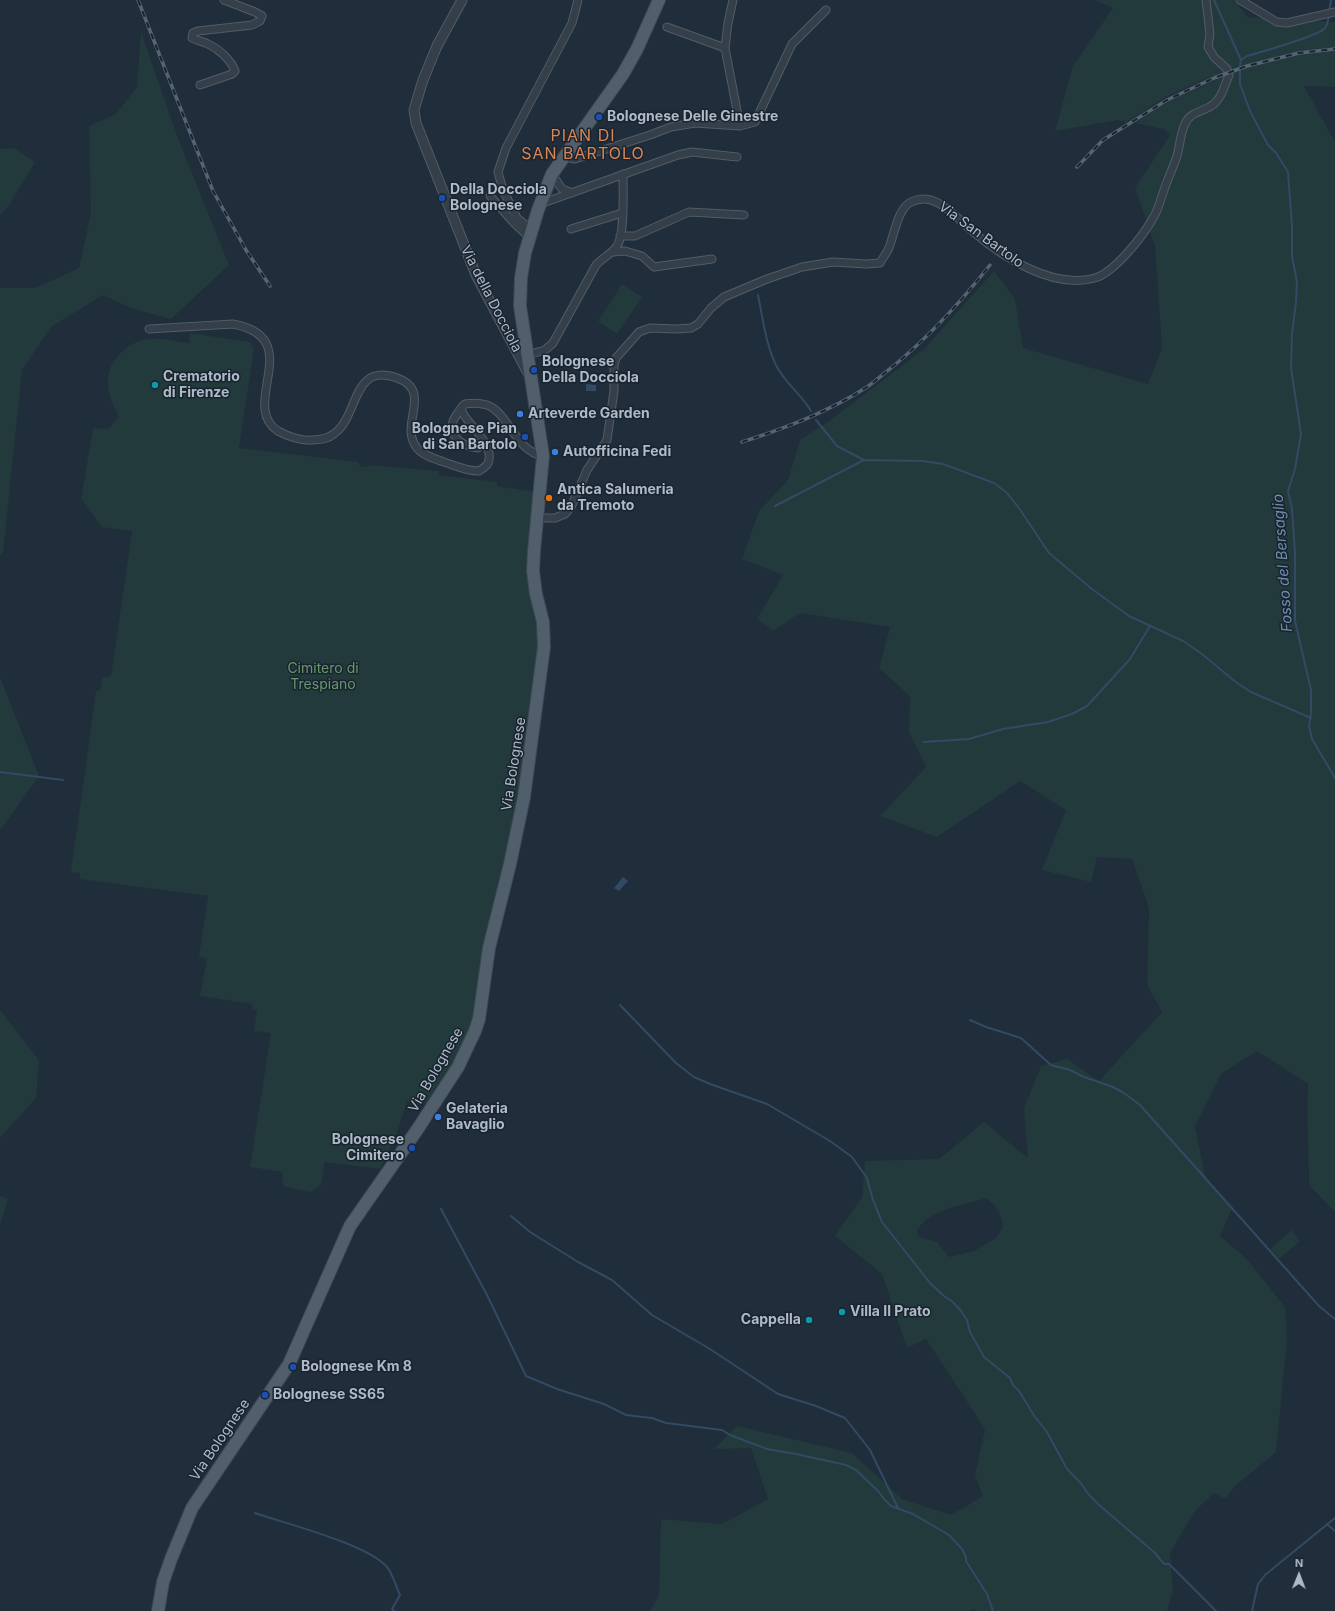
<!DOCTYPE html>
<html>
<head>
<meta charset="utf-8">
<style>
  body { margin:0 }
  #map { position:relative; width:1335px; height:1611px; overflow:hidden; background:#202d3a; font-family:Inter,sans-serif }
  canvas { display:block }
  .north { position:absolute; left:1279px; top:1555px; width:40px; height:40px; -webkit-text-stroke:3px #19242f; paint-order:stroke; rotate:1deg; font-size:11px; font-weight:700; line-height:16px; text-align:center; color:#aebac7 }
  .north::after { content:''; display:block; margin:auto; width:14px; height:18px; background:#aebac7; clip-path:polygon(50% 0,100% 100%,50% 72%,0 100%) }
</style>
</head>
<body>
<div id="map">
<canvas width="1335" height="1611"></canvas>
<div class="north">N</div>
</div>
<script>
const ctx = document.querySelector('canvas').getContext('2d');
ctx.lineJoin = 'round';
function fill(path, color) {
  ctx.fillStyle = color;
  ctx.fill(path, 'evenodd');
}
function trace(path, color, width, dash) {
  ctx.strokeStyle = color;
  ctx.lineWidth = width;
  ctx.lineCap = dash ? 'butt' : 'round';
  ctx.setLineDash(dash || []);
  ctx.stroke(path);
}
function label(font, color, halo, rows, align = 'center') {
  ctx.font = font + ' Inter,sans-serif';
  ctx.lineWidth = 3;
  ctx.setLineDash([]);
  ctx.textBaseline = 'middle';
  ctx.strokeStyle = halo;
  ctx.fillStyle = color;
  for (const [text, x, y, turn = 0] of rows) {
    ctx.save();
    ctx.translate(x, y);
    ctx.rotate((+turn || 0) * Math.PI / 180);
    ctx.textAlign = isNaN(turn) ? turn : align;
    if (halo) ctx.strokeText(text, 0, 0);
    ctx.fillText(text, 0, 0);
    ctx.restore();
  }
}
fill(new Path2D(`
  M1095 0H1235L1247 17 1335 22V87L1304 86 1335 142V1212L1309 1185C1309 1151 1306 1118 1308 1084L1257 1051 1221 1074 1195 1126 1205 1176 1233 1207 1220 1236 1246 1258 1285 1307 1287 1339 1276 1452 1233 1488 1226 1499 1214 1493 1195 1511 1170 1553 1173 1590 1167 1611H976L974 1608 970 1611H650L659 1595 661 1519 722 1524 768 1499 751 1448 714 1449 737 1426 852 1453 902 1499 951 1515 983 1496 975 1475 985 1429 926 1339 907 1348 882 1274 835 1236 862 1197 865 1161 939 1159 984 1122 1028 1158 1024 1108 1041 1066 1067 1059 1099 1081 1162 1012 1147 985 1149 908 1132 859 1097 857 1091 882 1042 870 1066 810 1020 781 937 837 880 816 926 767 909 732 910 696 879 668 890 627 800 613 773 631 757 619 783 575 742 559 759 511 788 480 800 440 829 421 924 349 994 271 1015 299 1023 348 1148 384 1162 348 1155 246 1135 188 1170 135 1164 129 1135 123 1169 101 1216 80 1213 76 1165 97 1127 122 1118 120 1055 131 1073 66 1113 8ZM986 1198C998 1208 1000 1212 1003 1227L996 1238 974 1251 949 1257 937 1242 919 1237 917 1231C931 1207 961 1207 986 1198Z
  M141 32 178 138 229 265 171 319 133 309 103 295 51 327 22 370 3 553 0 556V288H35L79 268 91 212 89 126 116 114 137 87Z
  M14 148 35 162 8 207 0 215V149Z
  M622 284 642 297 617 334 598 321Z
  M190 333 250 342 254 348 239 448 358 462 361 467H365L368 465 439 471V475L497 482V486L536 492 528 574 532 604 538 629 539 650 536 678 513 827 476 1015 471 1030 429 1104 407 1102 395 1138 380 1169 325 1162 321 1185 311 1192 285 1187 282 1183 283 1172 250 1167 271 1033 254 1031 257 1010H253L252 1004 200 996 207 958 199 957 208 896 80 879V873L71 872 96 691 101 690 102 678 111 676 132 531 102 527 81 499 93 428 108 429 119 417C113 406 108 395 108 382 107 359 130 339 152 339 164 338 177 342 189 343Z
  M0 677 39 776 2 828H0Z
  M0 1010 39 1060 36 1098 0 1138Z
  M0 1196 8 1199 0 1225Z
  M1292 1230 1300 1241 1279 1259 1270 1249Z`), '#223a3b');
fill(new Path2D(`
  M586 384 596 385V391H586Z
  M623 877 628 881 619 891 614 888Z`), '#324a63');
trace(new Path2D(`
  M1214 0 1241 60 1240 65V84L1250 111 1268 145 1276 153 1288 172 1292 227V256L1297 282 1296 302 1292 334 1291 368 1301 434 1295 469 1288 491 1292 509 1295 553V621L1311 690V713L1309 726 1312 739 1335 778
  M1329 12 1331 0
  M1241 60 1247 56C1261 52 1318 36 1325 28 1328 24 1328 20 1329 16
  M758 295C763 319 766 346 777 367 786 384 802 395 811 411
  M816 420 837 446 864 460 923 461 943 464 994 483 1007 493 1019 508 1049 553 1092 589 1129 616 1183 641 1202 654 1237 683 1251 692 1311 718
  M775 506 864 460
  M923 742 969 739 1003 729 1048 722 1072 714 1087 706 1130 659 1150 626
  M0 772 63 780
  M620 1005 676 1063 694 1077 710 1084 767 1104 830 1141 852 1157 867 1178 873 1200 882 1222 930 1283 944 1296 953 1302 961 1311 967 1320 970 1332 984 1357 1010 1378 1013 1385 1019 1391 1035 1417 1047 1432 1067 1469 1080 1482 1089 1495 1098 1504 1155 1553 1164 1564H1169L1216 1611
  M970 1020 986 1027 1021 1038 1051 1065 1070 1070 1084 1077 1113 1087 1124 1093 1140 1105 1319 1306 1335 1319
  M441 1209 487 1295 526 1376 557 1389 604 1404 626 1415 652 1418 666 1423 722 1430 730 1435 767 1449 796 1454 846 1465 856 1470 878 1491 884 1499 891 1506 913 1514 949 1535 962 1549 966 1557V1561L987 1594 993 1611
  M511 1216 530 1232 578 1262 612 1280 652 1315 710 1349 778 1394 816 1406 845 1418 870 1450 898 1508
  M255 1513C287 1524 367 1544 387 1567 393 1574 396 1587 400 1595L392 1609 394 1611
  M1327 1524 1335 1531
  M1252 1611 1258 1584 1265 1575 1335 1518`), '#324a63', 2);
const minor = new Path2D(`
  M733 0 728 23 725 48 740 126
  M1240 0 1277 22 1287 23 1335 12
  M667 27 725 48
  M200 85 232 74 235 71C231 60 219 49 208 44 202 41 197 41 192 38L193 33 198 31 252 25 260 21 262 16 255 12 224 0
  M562 157 575 159 650 135 671 127 695 123 740 126 755 122 792 44 826 10
  M552 174 562 189 572 193
  M490 196 514 223 530 238
  M540 204 678 155 692 152 737 157
  M571 229 622 213
  M532 230 517 218 503 190 498 172 506 148 572 23 578 0
  M620 236H635L689 212 744 215
  M613 252 625 251 642 256 654 267 712 259
  M149 329 233 324C308 338 238 405 278 431 287 436 301 441 312 440 321 440 328 439 335 433 359 415 352 362 397 378 434 391 398 425 417 448 424 456 435 459 444 462 456 466 466 471 479 471 482 469 487 466 488 463 496 444 464 422 461 409
  M527 355 545 350 553 343 596 265C603 257 612 254 617 246 625 235 623 189 623 174
  M483 440 478 448C459 446 444 432 457 414 460 410 462 406 465 404 472 403 480 403 487 405 509 413 515 451 543 456
  M538 518H555L565 514 571 507 587 470 607 440 614 391V366L616 358 639 332 650 328 677 329 691 328 698 324 711 308 724 297 767 279 802 267 833 262 866 264 880 263C882 259 886 254 888 250 894 237 897 209 911 202 935 190 954 216 970 229 1000 256 1053 290 1095 278 1115 272 1143 236 1153 218 1158 211 1160 201 1163 193 1167 180 1173 168 1177 156 1180 146 1180 134 1185 124 1190 112 1202 112 1211 106 1221 100 1225 85 1229 75L1227 69 1214 57 1208 47 1210 34 1206 0`);
const tertiary = new Path2D(`
  M462 0 437 46 423 80 414 110 416 123 476 275 528 373`);
const primary = new Path2D(`
  M158 1611 163 1582 171 1559 192 1508 289 1364 350 1226 417 1130 458 1067 475 1031 479 1019 489 948 510 864 524 797 544 647 543 622 536 594 533 571 534 551 543 456 520 306 521 278 525 253 538 210 552 174 623 74 637 49 659 0`);
trace(minor, '#515d68', 9);
trace(tertiary, '#515d68', 11);
trace(primary, '#3d4854', 14);
trace(minor, '#343f4a', 7);
trace(tertiary, '#343f4a', 9);
trace(primary, '#515e6b', 12);
const rail = new Path2D(`
  M138 0 213 191 246 250 270 286
  M1077 167 1103 140 1167 100 1214 78 1247 66 1299 53 1335 49
  M742 442C786 428 828 412 867 387 876 381 883 374 891 368 929 337 960 303 990 265`);
trace(rail, '#556372', 3.5);
trace(rail, '#19242f', 2, [6]);
for (const [x, y, r, color] of [
  [599,117,4,"#1a4fb4"],
  [442,198,4,"#1a4fb4"],
  [534,370,4,"#1a4fb4"],
  [155,385,4,"#0f9aa8"],
  [520,414,4,"#3f7fe0"],
  [525,437,4,"#1a4fb4"],
  [555,452,4,"#3f7fe0"],
  [549,498,4,"#e8710a"],
  [438,1117,4,"#3f7fe0"],
  [412,1148,4,"#1a4fb4"],
  [842,1312,4,"#0f9aa8"],
  [809,1320,4,"#0f9aa8"],
  [293,1367,4,"#1a4fb4"],
  [265,1395,4,"#1a4fb4"]
]) {
  const dot = new Path2D();
  dot.arc(x, y, r, 0, 2 * Math.PI);
  ctx.fillStyle = color;
  ctx.fill(dot);
  trace(dot, '#19242f', 1.5);
}
label('bold 14px', '#aebac7', '#19242f', [
  ["Bolognese Delle Ginestre",607,117],
  ["Della Docciola",450,190],
  ["Bolognese",450,206],
  ["Bolognese",542,362],
  ["Della Docciola",542,378],
  ["Crematorio",163,377],
  ["di Firenze",163,393],
  ["Arteverde Garden",528,414],
  ["Bolognese Pian",517,429,"right"],
  ["di San Bartolo",517,445,"right"],
  ["Autofficina Fedi",563,452],
  ["Antica Salumeria",557,490],
  ["da Tremoto",557,506],
  ["Gelateria",446,1109],
  ["Bavaglio",446,1125],
  ["Bolognese",404,1140,"right"],
  ["Cimitero",404,1156,"right"],
  ["Villa Il Prato",850,1312],
  ["Cappella",801,1320,"right"],
  ["Bolognese Km 8",301,1367],
  ["Bolognese SS65",273,1395]
], 'left');
label('14px', '#aebac7', '#19242f', [
  ["Via San Bartolo",981,235,36],
  ["Via della Docciola",491,299,63],
  ["Via Bolognese",514,764,-81],
  ["Via Bolognese",436,1070,-60],
  ["Via Bolognese",220,1440,-56]
]);
label('14px', '#64996c', '#19242f', [
  ["Cimitero di",323,669],
  ["Trespiano",323,685]
]);
label('italic 15px', '#6d8dac', '#19242f', [
  ["Fosso del Bersaglio",1283,563,-94]
]);
ctx.letterSpacing = '1px';
label('16px', '#d98557', '#19242f', [
  ["PIAN DI",583,136],
  ["SAN BARTOLO",583,154]
]);
ctx.letterSpacing = '0px';
</script>
</body>
</html>
